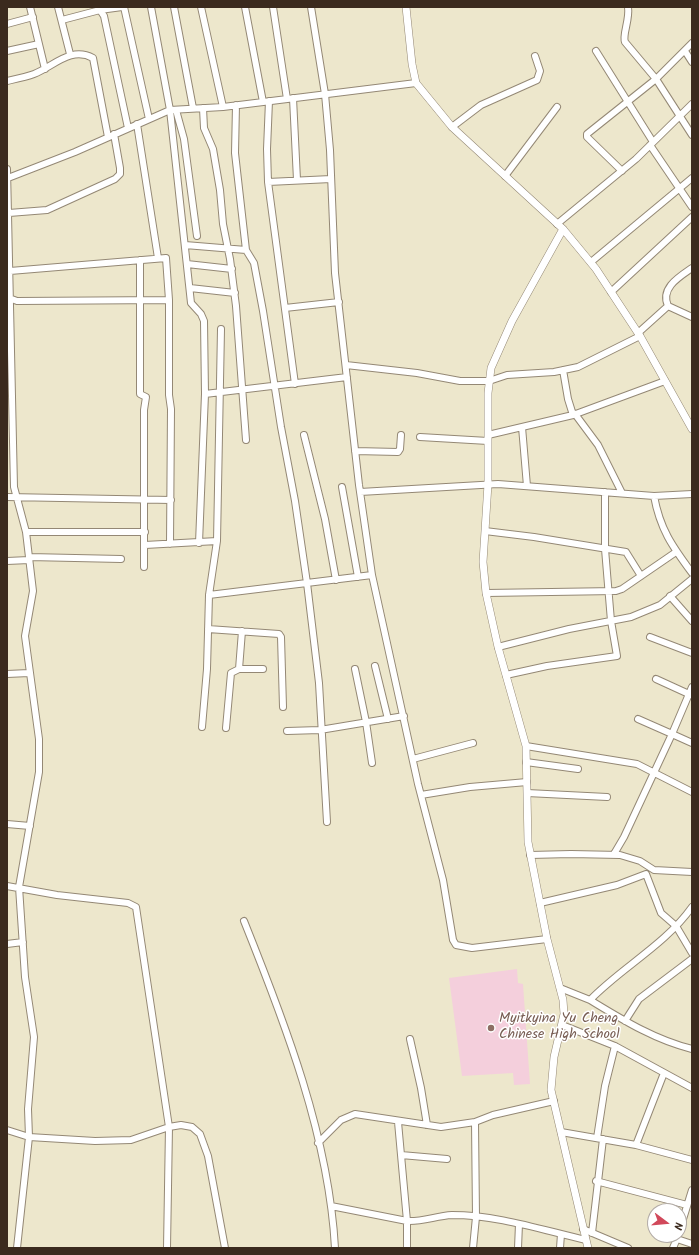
<!DOCTYPE html>
<html>
<head>
<meta charset="utf-8">
<style>
  body { margin:0 }
  #map { position:relative; width:699px; height:1255px; overflow:hidden; background:#ede7cc; font-family:Kalam,sans-serif }
  canvas { display:block }
  .frame { position:absolute; inset:0; border:8px solid #3b2a1e; pointer-events:none }
  .north { position:absolute; left:647px; top:1203px; width:40px; height:40px; box-sizing:border-box; background:#fff; border:1px solid #b1aaa5; border-radius:50%; rotate:106deg; font-size:11px; font-weight:700; line-height:16px; text-align:center; color:#3b2a1e }
  .north::after { content:''; display:block; margin:auto; width:14px; height:18px; background:#d1495b; clip-path:polygon(50% 0,100% 100%,50% 72%,0 100%) }
</style>
</head>
<body>
<div id="map">
<canvas width="699" height="1255"></canvas>
<div class="frame"></div>
<div class="north">N</div>
</div>
<script>
const ctx = document.querySelector('canvas').getContext('2d');
ctx.lineJoin = 'round';
function fill(path, color) {
  ctx.fillStyle = color;
  ctx.fill(path, 'evenodd');
}
function trace(path, color, width, dash) {
  ctx.strokeStyle = color;
  ctx.lineWidth = width;
  ctx.lineCap = dash ? 'butt' : 'round';
  ctx.setLineDash(dash || []);
  ctx.stroke(path);
}
function label(font, color, halo, rows, align = 'center') {
  ctx.font = font + ' Kalam,sans-serif';
  ctx.lineWidth = 3;
  ctx.setLineDash([]);
  ctx.textBaseline = 'middle';
  ctx.strokeStyle = halo;
  ctx.fillStyle = color;
  for (const [text, x, y, turn = 0] of rows) {
    ctx.save();
    ctx.translate(x, y);
    ctx.rotate((+turn || 0) * Math.PI / 180);
    ctx.textAlign = isNaN(turn) ? turn : align;
    if (halo) ctx.strokeText(text, 0, 0);
    ctx.fillText(text, 0, 0);
    ctx.restore();
  }
}
fill(new Path2D(`
  M517 969 518 983 523 984 530 1084 514 1085 513 1073 462 1076 449 978Z`), '#f4cfdc');
const minor = new Path2D(`
  M30 7 45 69
  M58 7 70 54
  M98 7 104 16 128 128
  M124 7 149 119
  M151 7 170 110 191 303 201 314 204 321 205 394 199 543
  M174 7 193 108
  M201 7 223 107
  M245 7 263 102
  M273 7 287 99
  M311 7 325 94 330 150 335 273 359 485 372 575 418 784 443 880 453 940 456 945 472 948 547 939
  M628 7C630 20 622 35 625 42L656 79 692 135
  M62 20 100 10 122 7
  M7 24 33 17
  M7 51 39 44
  M596 51 653 142
  M685 51 692 62
  M7 81C16 79 26 77 34 74 54 66 71 46 93 58L108 137
  M293 98 297 180
  M269 101 267 149 268 182 295 384
  M236 105 235 153 246 250 254 263 263 311 281 427 295 501 307 583 319 683 327 822
  M203 108 204 128 213 149 220 190 223 224 230 259 236 306 246 440
  M176 110 184 139 197 236
  M137 124 158 258
  M452 127 481 105 537 80 540 71 535 56
  M650 145 692 207
  M7 169 14 487 26 532 33 591 25 636 39 739V772L19 887 25 977 34 1037 28 1109 29 1137 17 1248
  M622 171 587 137V134L656 79 692 43
  M505 176 557 107
  M8 178 75 152 170 110 223 107 416 83
  M268 182 331 179
  M9 213 47 210 115 179 120 174V168L114 134
  M557 224 636 159 692 104
  M185 245 246 250
  M140 260V394L146 397 144 410V567
  M591 262 692 178
  M187 264 232 269
  M692 268C679 277 660 288 668 306L692 317
  M10 271 166 258 169 300V395L171 409 170 544
  M190 288 235 293
  M611 292 692 217
  M9 298 17 301 169 300
  M285 308 339 302
  M638 333 668 306
  M346 365 417 373 460 381H489L507 375 554 372 578 367 640 336
  M563 370 568 399 573 415
  M205 394 347 377
  M575 414 598 445 622 493
  M522 427 527 486
  M304 435 325 519 336 580
  M488 435 573 415 665 381
  M420 437 488 441
  M355 451 398 452 400 449 401 435
  M342 487 358 577
  M360 492 498 484 654 496 692 494
  M654 496C660 529 672 546 692 573
  M7 497 171 500
  M485 531 534 537 626 552 641 576
  M26 532H145
  M145 545 217 541
  M29 557 121 559
  M7 561 29 560
  M486 593 616 591 622 589 676 552
  M209 595 372 575
  M670 596 692 621
  M208 629 279 634 281 637 283 707
  M650 637 692 653
  M498 647 569 629 631 617 660 605 692 579
  M375 666 388 719
  M239 669 242 631
  M355 669 366 722 372 763
  M7 674 29 673
  M506 675 547 666 617 656 611 621 605 549V492
  M656 679 691 695
  M638 719 672 734 692 687
  M202 727 207 669 209 595 217 541 221 329
  M226 728 231 673 239 669H263
  M287 731 320 730 404 716
  M526 746 637 764 692 792
  M413 759 473 743
  M526 762 578 769
  M527 793 607 797
  M421 795 470 787 527 782
  M7 824 30 826
  M614 854 624 837 672 734 692 743
  M530 855 571 854 620 855 640 861 654 870 692 872
  M7 886 57 895 128 903 136 907 169 1127 167 1248
  M540 903 617 885 646 874 661 913 676 926 692 953
  M244 921C285 1023 329 1137 335 1248
  M7 944 23 942
  M560 988 590 1000C622 967 665 945 692 907
  M590 1000C623 1020 655 1040 692 1049
  M625 1021 639 999 692 959
  M562 1025 615 1046 692 1088
  M410 1039 421 1088 427 1125
  M398 1122 407 1221V1248
  M7 1130 29 1137 95 1141 131 1140 169 1127 181 1125 192 1127 200 1134 208 1156 225 1248
  M561 1132 636 1145 692 1160
  M597 1138 605 1086 615 1046
  M318 1143 341 1120 355 1114 441 1127 475 1122 493 1115 554 1101
  M636 1145 664 1073
  M401 1155 447 1159
  M596 1181 687 1205
  M331 1206 407 1221C422 1222 436 1216 452 1215 497 1215 542 1230 586 1240
  M583 1229 628 1248
  M679 1232 692 1190
  M592 1233 603 1139
  M677 1239 692 1244
  M473 1248 476 1217 475 1122
  M518 1248 519 1224
  M560 1248 561 1234
  M673 1248 678 1236`);
const tertiary = new Path2D(`
  M406 7 412 64 416 83 452 127 563 229 596 269 640 336 692 429
  M563 229 512 321 491 368 488 393V484L483 562 486 593 498 647 526 746 528 842 547 939 563 1000 564 1014 554 1057 551 1090 588 1248`);
trace(minor, '#948875', 8);
trace(tertiary, '#948875', 8);
trace(minor, '#fff', 6);
trace(tertiary, '#fff', 7);
for (const [x, y, r, color] of [
  [491,1028,4,"#8d6e63"]
]) {
  const dot = new Path2D();
  dot.arc(x, y, r, 0, 2 * Math.PI);
  ctx.fillStyle = color;
  ctx.fill(dot);
  trace(dot, '#fff', 1.5);
}
label('14px', '#785e54', '#fff', [
  ["Myitkyina Yu Cheng",499,1020],
  ["Chinese High School",499,1036]
], 'left');
</script>
</body>
</html>
